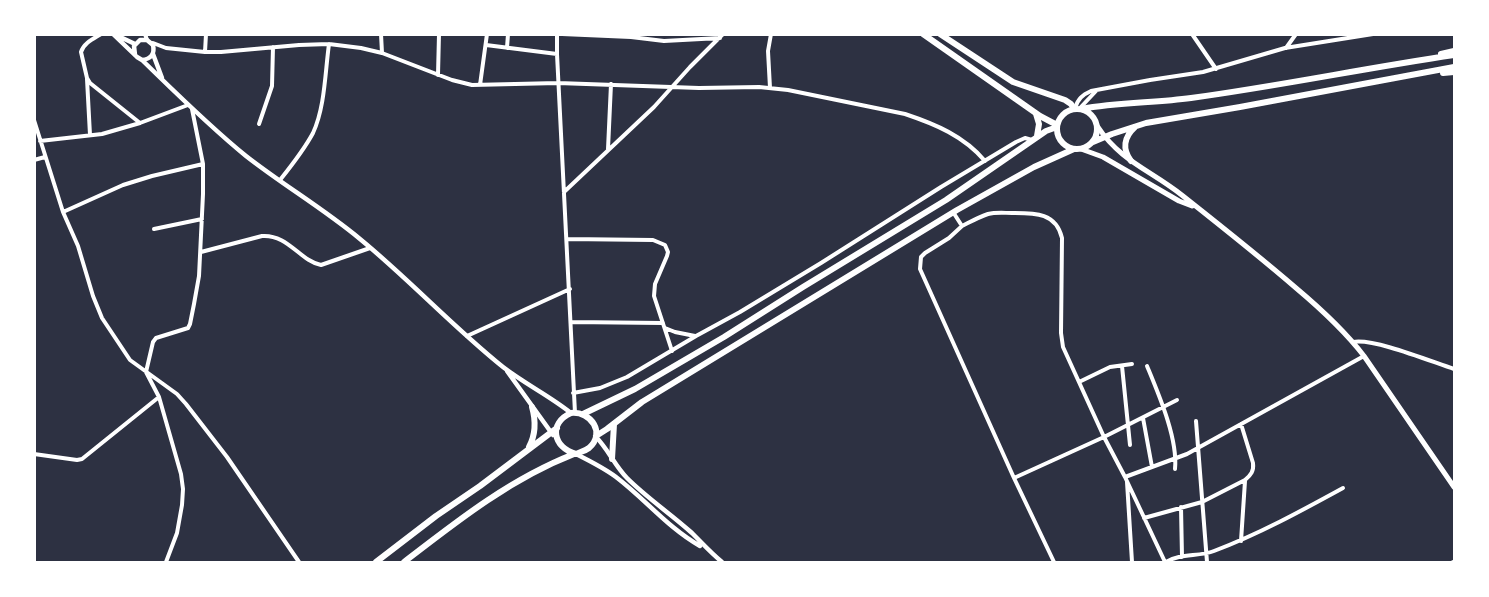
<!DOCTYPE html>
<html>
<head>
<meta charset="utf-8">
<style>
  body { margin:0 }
  #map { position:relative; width:1489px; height:597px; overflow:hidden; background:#2d3142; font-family:Signika,sans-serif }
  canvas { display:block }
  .frame { position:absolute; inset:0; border:36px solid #fff; pointer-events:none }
</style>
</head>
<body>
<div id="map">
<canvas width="1489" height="597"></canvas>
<div class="frame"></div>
</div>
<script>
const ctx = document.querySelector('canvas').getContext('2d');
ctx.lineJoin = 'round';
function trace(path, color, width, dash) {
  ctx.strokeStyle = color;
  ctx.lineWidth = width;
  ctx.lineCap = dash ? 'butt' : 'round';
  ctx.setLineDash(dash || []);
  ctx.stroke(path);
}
trace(new Path2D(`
  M101 34C93 39 84 43 81 52L87 78 90 83 140 123
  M145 34 147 40
  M381 34 382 53
  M557 34V54C563 174 569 293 575 413
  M562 34 631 37 664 41 720 38
  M1192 34 1216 69
  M153 43 166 48 205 52H221L299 45 329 44 361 48 382 53 452 80 472 85 558 83 699 88 759 87 788 90 905 114C935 124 964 136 985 161
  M486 45 557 54
  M507 48 508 34
  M1286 48 1296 34
  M205 52 206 34
  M438 75 439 34
  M87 79 90 135
  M480 85 487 34
  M770 88 768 51 771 34
  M1075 108C1078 99 1082 95 1091 91L1150 80 1203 72 1285 48 1373 34
  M1080 108 1096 91
  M34 120 63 212 78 246 93 296 102 318 130 360 177 394 186 404 227 457 299 562
  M259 124 272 86 273 47
  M40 141 102 134 140 123 188 105
  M608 149 611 84
  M34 160 45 157
  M280 180C292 165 304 150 313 133 325 107 325 73 329 44
  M564 192 654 107 690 67 723 34
  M63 212 123 185 152 176 203 164
  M953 212 962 226 949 238 925 253 921 257 920 269 1014 478 1054 562
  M962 226C970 222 979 217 988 214 996 212 1004 213 1012 213 1034 213 1056 212 1062 238L1061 333 1063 347 1104 437 1125 477 1165 562
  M154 229 202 219
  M567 239 653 240 665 245 668 252 667 256 655 284 654 296 672 351
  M201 252 262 236C288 234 300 261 321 265L370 248
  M571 322 663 323
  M665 328 675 332 695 336
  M467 336 570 289
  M1353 342C1374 338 1432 362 1454 369
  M1122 366 1130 445
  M1147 366C1159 395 1178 439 1175 469
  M1079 382 1110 367 1132 364
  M573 393 600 388 627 377 696 336 740 312 821 263 941 187 1016 142 1025 138 1032 140
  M1143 418 1152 467
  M1196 421 1207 562
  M34 454 77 460 82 459 159 397
  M1125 477 1187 454 1364 356
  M1014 478 1104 437 1177 400
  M1127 482 1132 562
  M1181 507 1182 557
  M1144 518 1202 502 1245 480C1251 475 1254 471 1253 463L1241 424
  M1241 541 1245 481
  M166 562 177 533 182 505 183 489 181 474 159 397 146 372 153 342 156 338 188 328 190 324 194 304 199 276 203 194V164L192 109
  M1166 562C1180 553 1199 557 1214 551 1259 534 1301 511 1343 488
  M1453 562H1454`), '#fff', 4);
trace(new Path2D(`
  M113 34 137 57 142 60C151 59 155 54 153 45L147 40H140L134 46 135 55
  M116 35 135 44
  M153 54 162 78
  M142 60C176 93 209 126 246 156 283 185 324 209 360 239 410 280 453 327 503 367 525 384 550 396 571 413
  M507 371 553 435`), '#fff', 4.5);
trace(new Path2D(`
  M596 437C608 449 615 466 627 478 647 498 671 514 692 533 702 543 711 553 722 562
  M576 454C590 461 604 468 616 477 645 499 668 528 700 546`), '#fff', 4.5);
trace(new Path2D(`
  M1098 127C1120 161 1152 171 1183 196 1221 226 1259 256 1296 288 1321 309 1344 330 1364 356L1454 487
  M1081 149 1103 157 1179 201 1192 206`), '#fff', 5);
trace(new Path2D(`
  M923 34 1040 116 1057 125
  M940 34 1013 82 1065 100 1071 104 1074 109
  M1441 54 1454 51
  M1443 73 1454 72
  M1057 129a20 20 0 1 1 40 0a20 20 0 1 1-40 0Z
  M1081 109C1118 102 1155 103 1191 98 1279 86 1366 68 1454 55
  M1036 114 1039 124 1037 136
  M1093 142 1112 134 1146 123 1240 107 1454 67
  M1131 161C1122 149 1124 137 1135 127
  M571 413C591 411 606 433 589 448 585 451 580 452 576 454 553 448 548 423 571 413Z
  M583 414 635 389 724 337 803 287 946 200 1046 131 1057 127
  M596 436 607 429 642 402 957 210 1034 167 1074 149
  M529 447C536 434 536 421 532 407
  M612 459 614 424
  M376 562 436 516 480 486 557 428
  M404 562C457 521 510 479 574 454`), '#fff', 6);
</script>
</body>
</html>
